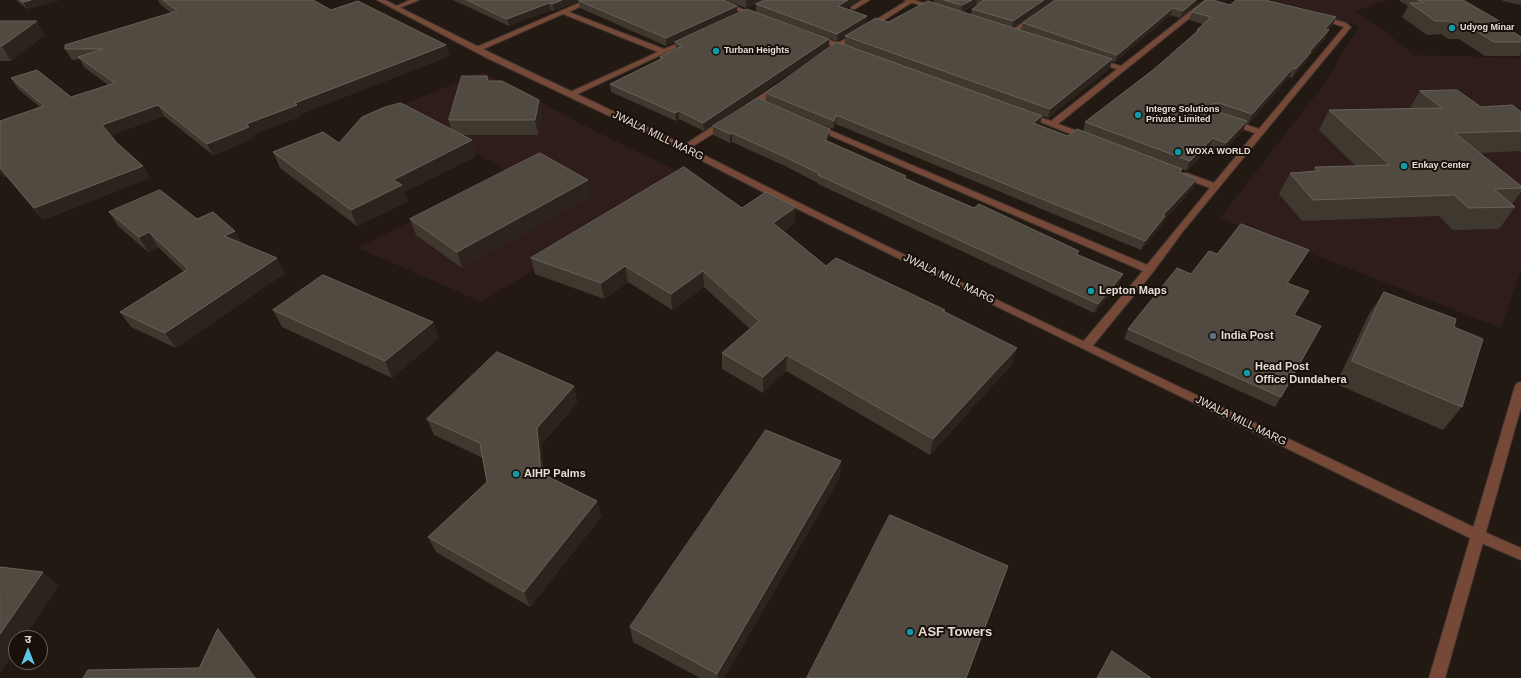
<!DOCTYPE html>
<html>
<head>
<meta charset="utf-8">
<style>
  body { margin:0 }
  #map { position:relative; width:1521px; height:678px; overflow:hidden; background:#221912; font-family:Helvetica,"Noto Sans Devanagari",sans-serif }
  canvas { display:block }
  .north { position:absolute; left:8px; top:630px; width:40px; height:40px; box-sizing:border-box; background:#191009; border:1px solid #6a625c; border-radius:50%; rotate:0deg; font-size:11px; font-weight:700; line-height:16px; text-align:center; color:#e3ddd8 }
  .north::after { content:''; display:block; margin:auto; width:14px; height:18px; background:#5cc7e8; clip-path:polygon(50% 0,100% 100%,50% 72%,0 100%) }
</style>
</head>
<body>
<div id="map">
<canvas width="1521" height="678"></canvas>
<div class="north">उ</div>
</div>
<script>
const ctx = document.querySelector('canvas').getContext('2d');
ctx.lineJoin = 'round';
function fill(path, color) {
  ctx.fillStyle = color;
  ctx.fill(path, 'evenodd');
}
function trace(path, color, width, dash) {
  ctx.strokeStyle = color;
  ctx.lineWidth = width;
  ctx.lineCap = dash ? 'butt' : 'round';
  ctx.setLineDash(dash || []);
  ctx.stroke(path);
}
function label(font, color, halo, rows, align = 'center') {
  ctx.font = font + ' Helvetica,sans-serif';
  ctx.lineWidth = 4;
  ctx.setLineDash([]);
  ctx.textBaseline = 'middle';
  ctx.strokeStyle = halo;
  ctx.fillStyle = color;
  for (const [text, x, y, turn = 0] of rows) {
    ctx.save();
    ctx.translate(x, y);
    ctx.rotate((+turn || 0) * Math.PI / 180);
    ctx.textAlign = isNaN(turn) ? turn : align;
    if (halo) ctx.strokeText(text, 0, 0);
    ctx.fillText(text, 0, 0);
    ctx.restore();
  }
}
fill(new Path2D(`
  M1270 0H1388L1354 11 1376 24 1414 55 1521 58V269L1501 328 1220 218 1324 84 1359 26 1320 15 1321 12Z
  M483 72 595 131 684 174 482 302 358 248 509 173 400 106Z`), '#2f1d1b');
const minor = new Path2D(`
  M410 0H419L397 9 392 8Z
  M586 0H594L569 12 664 49 686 40 691 41 571 97 567 95 568 93 658 52 563 14 479 51 472 49Z
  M710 0H719L760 16 755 17Z
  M862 0H870L855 9H851V7Z
  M904 0H914L938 8 935 10Z
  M1055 0H1062L1015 33H1011V31Z
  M1205 0H1212L1058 124 1089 135V139H1083L1023 115 1027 113 1051 121 1117 69 1093 62V58L1121 66Z
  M1321 16 1346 23 1351 27 1184 230 1153 272 1090 349 1086 350 1080 346 1082 343 1143 271 813 128 817 126H820L1147 265 1210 188 1181 177V173H1187L1214 183 1255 133 1227 124V120H1233L1259 129 1344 27 1319 19 1318 18Z
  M815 35 850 47 851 49 844 51 813 38 812 37Z
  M1521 382V407L1445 678H1429L1515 386 1517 383Z`);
const tertiary = new Path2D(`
  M377 0H385L493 54 684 145 721 121H727V125L690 148C951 281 1217 404 1482 531L1521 548V560L1472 539 767 194 681 150 487 58Z
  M908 0H916L832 53 825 51Z
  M775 86 782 88 752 109H746V105Z`);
trace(minor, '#3d342e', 2);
trace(tertiary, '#3d342e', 2);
fill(minor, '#764838');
fill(tertiary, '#764838');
fill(new Path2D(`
  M16 0H60L27 9Z
  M158 0H313L331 10 446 45 449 56 301 114V116L253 135 255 138 213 155 164 116 111 135 117 143 143 166 150 178 43 220 6 176 4 177 0 173V121L40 107 18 89 11 78 71 97 108 85 84 67 80 59 72 60 65 49 171 13 160 4Z
  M453 0H764L746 8 725 0 737 6V13L666 46 580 8 579 1 554 11 551 10 509 26Z
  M765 0H859L846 8 867 16 866 23 888 22 934 3V0H1052L1013 28 1021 30 1023 23 1056 0H1198L1197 5 1180 18 1170 15 1115 62 1112 61 1110 68 1048 118 1042 116 1040 124 1039 125 1068 136 1083 131 1085 122 1153 70 1196 32 1197 30 1203 24 1189 20 1192 12 1230 5 1336 17 1332 26 1328 30 1325 39 1310 55 1307 61 1292 78 1289 77 1248 124 1246 123 1243 131 1222 152 1209 148 1186 171 1182 169 1181 173 1194 187 1164 220 1162 225 1141 250 836 124 833 129 766 101V93L845 44V36L837 41 756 12V4ZM976 4H980L972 9 971 14 962 12Z
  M1400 0H1463L1504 24 1503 25 1521 37V53L1520 56H1485L1459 39H1448L1441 34 1427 35 1402 17 1408 6 1400 1Z
  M1503 0H1521V5L1502 1Z
  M0 21 45 35 11 61H0Z
  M675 42 829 47 704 131 679 119 676 121 611 92 610 84 660 59V57L676 49Z
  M487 76 489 81 539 100 542 115 538 135H463L476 156 404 192 408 201 357 226 280 168 273 152 339 143 451 129 449 120Z
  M1420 91 1481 107 1521 131V151L1480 153 1521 186V192L1512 204 1515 207 1499 229 1453 230 1439 216 1302 221 1279 194 1290 173 1312 172 1315 167 1356 166 1319 130 1329 110 1410 108Z
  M713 126 829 138 828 141 906 178 974 208 1079 251 1078 255 1123 274 1119 284 1094 313 818 184V183L785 166 732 142 730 143 713 135Z
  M591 196 462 268 416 235 410 219Z
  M742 208 795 223 784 231 826 266 945 310V312L1012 364 930 455 786 371 763 393 722 369V353L750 329 704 287 672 310 628 282 604 299 535 274 531 258Z
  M109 212 197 219 235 231 242 244 285 273 176 348 131 327 120 312 184 272 158 247 148 252 118 226Z
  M1309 250 1304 259 1288 283 1294 315 1281 397 1275 407 1124 339 1128 329 1191 274 1217 254Z
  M1384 292 1454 327 1462 407 1443 430 1336 384 1369 314Z
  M273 310 433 322 439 338 392 378 282 327Z
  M574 386 577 403 541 445 544 475 597 501 601 517 530 607 436 552 428 537 487 482 483 458 434 435 427 419Z
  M840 477 724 678H700L633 642 630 627Z
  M1112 651 1151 678H1096L1103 666Z`), '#3e382f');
fill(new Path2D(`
  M31 0H60L27 9 23 2Z
  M562 0H582L554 11 552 4Z
  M748 0H764L746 8V1Z
  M848 0H859L838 13V6Z
  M972 0H977L976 4 961 12 962 5Z
  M1044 0H1052L1012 28 1013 21Z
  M1196 0H1198L1197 5 1180 18 1183 11Z
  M549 3 551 10 509 26 507 19Z
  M737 6V13L666 46V38Z
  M1173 8 1170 15 1115 62 1117 55Z
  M867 16 866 23 837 41V34Z
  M1336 17 1332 26 1321 38 1325 29Z
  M37 21 45 35 11 61 2 46Z
  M1329 30 1325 39 1310 55 1307 61 1292 78 1296 69 1310 51Z
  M829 39V47L704 131 703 123Z
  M446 45 449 56 301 114V116L253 135 255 138 213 155 207 144 246 124 295 103Z
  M1112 59 1110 68 1048 118 1050 109Z
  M1293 68 1289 77 1248 124 1252 114Z
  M539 100 542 115 538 135 535 120Z
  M158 105 164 116 109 136 102 125Z
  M679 111V119L676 121 675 113Z
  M836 115V124L833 129 834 121Z
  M1042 116 1040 124 1031 131 1033 123Z
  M1247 121 1243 131 1222 152 1226 143Z
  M830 129 829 138 824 149 825 140Z
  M732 133V142L730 143V134Z
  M1213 138 1209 148 1186 171 1190 161Z
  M472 140 476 156 404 192 408 201 357 226 351 210 393 180Z
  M143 166 150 178 43 220 34 208Z
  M0 168 6 176 4 177 0 172Z
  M1197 179 1194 187 1164 220 1162 225 1141 250 1145 241 1163 215Z
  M588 180 591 196 462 268 457 252Z
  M796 207 795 223 773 239V223Z
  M235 231 243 246 224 236Z
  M149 232 158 247 148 252 139 237Z
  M1309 250 1304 259 1282 292 1287 283Z
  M277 258 285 273 176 348 165 333Z
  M625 266 628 282 604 299 601 283Z
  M703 271 704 287 672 310 671 294Z
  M1123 274 1119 284 1094 313 1098 304Z
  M433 322 439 338 392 378 385 361Z
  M1017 348 1012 364 930 455 933 439Z
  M787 355 786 371 763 393V377Z
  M574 386 577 403 541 445 545 489 541 473 537 428Z
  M841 461 840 477 724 678H718L717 674Z
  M597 501 601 517 530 607 524 592Z
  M43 572 59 586 24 638H16V650L0 673V634Z
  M218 629 229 641 257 678H255Z`), '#2c241c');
const building = new Path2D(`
  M20 0H31L23 2Z
  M163 0H313L331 10 358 1 446 45 295 103 297 105 246 124 249 127 207 144 158 105 102 125 117 143 143 166 34 208 0 168V121L44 106 11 78 37 70 71 97 115 83 78 57 103 49H65V45L177 11Z
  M467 0H562L552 4 549 3 507 19Z
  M581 0H723L737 6 666 38 579 1Z
  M765 0H848L838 6 867 16 837 34 756 4Z
  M944 0H972L962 5Z
  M983 0H1044L1013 21 972 9 983 1Z
  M1056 0H1196L1183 11 1173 8 1117 55 1023 23Z
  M1207 0H1213L1230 5 1236 0H1265L1336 17 1325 29 1329 30 1310 51 1311 52 1296 69 1293 68 1252 114 1219 103 1212 104V110L1247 121 1226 143 1213 138 1190 161 1085 122 1153 70 1199 30H1197L1211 17 1192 12Z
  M1418 0H1463L1496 19 1504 24H1501L1521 37V42H1494L1467 25H1456L1449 21H1435L1410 3H1423Z
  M928 1 1112 59 1050 109 845 36 876 18 888 22Z
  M747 9 829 39 703 123 679 111 675 113 610 84 663 58 660 57 682 46 675 42Z
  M0 21H37L2 46H0Z
  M837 42 1042 116 1033 123 1068 136 1077 129 1182 169 1179 172 1197 179 1163 215 1165 216 1145 241 836 115 834 121 766 93Z
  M462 76H487L488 81H502L539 100 535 120H449Z
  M1457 90 1481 107 1512 105 1521 112V131L1455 133 1521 186V188L1494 189 1515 207 1468 208 1454 195 1313 200 1290 173 1319 171 1315 167 1390 165 1329 110 1442 108 1420 91Z
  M758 98 830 129 825 140 906 176 904 178 974 208 979 204 1079 251 1076 254 1123 274 1098 304 818 175 820 174 785 157 732 133 730 134 713 126Z
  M401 103 472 140 393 180 402 185 351 210 273 152 323 132 339 143 362 117 385 107Z
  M540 153 588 180 457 252 410 219Z
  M684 167 742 208 766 192 796 207 773 223 826 266 836 258 945 310 943 311 1017 348 933 439 787 355 763 377 722 353 759 321 703 271 671 294 625 266 601 283 531 258Z
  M160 190 197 219 213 212 235 231 224 236 277 258 165 333 120 312 188 269 149 232 139 237 109 212Z
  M1241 224 1309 250 1287 283 1309 291 1294 315 1321 326 1281 397 1128 329 1177 268 1191 274 1209 251 1217 254Z
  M323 275 433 322 385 361 273 310Z
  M1384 292 1456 319 1454 327 1483 339 1462 407 1352 361Z
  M497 352 574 386 537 428 541 473 597 501 524 592 428 537 487 482 480 443 427 419Z
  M766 430 841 461 717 674 630 627Z
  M890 515 1008 566 966 678H807Z
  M0 567 43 572 0 634Z
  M218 629 255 678H83L88 670 199 668Z
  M1112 651 1151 678H1098Z`);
fill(building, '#504a41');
trace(building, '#676159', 1);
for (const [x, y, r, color] of [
  [1452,28,4,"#0f9aa8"],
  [716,51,4,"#0f9aa8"],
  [1138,115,4,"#0f9aa8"],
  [1178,152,4,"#0f9aa8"],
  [1404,166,4,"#0f9aa8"],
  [1091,291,4,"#0f9aa8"],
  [1213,336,4,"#5c6f8a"],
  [1247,373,4,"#0f9aa8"],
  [516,474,4,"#0f9aa8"],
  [910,632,4,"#0f9aa8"]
]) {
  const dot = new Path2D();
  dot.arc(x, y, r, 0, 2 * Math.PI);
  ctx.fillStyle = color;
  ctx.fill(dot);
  trace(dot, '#191009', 1.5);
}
label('bold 9px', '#e3ddd8', '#191009', [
  ["Udyog Minar",1460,28],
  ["Turban Heights",724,51],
  ["Integre Solutions",1146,110],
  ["Private Limited",1146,120],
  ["WOXA WORLD",1186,152],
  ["Enkay Center",1412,166]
], 'left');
label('11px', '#e3ddd8', '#191009', [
  ["JWALA MILL MARG",658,136,26],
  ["JWALA MILL MARG",949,279,26],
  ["JWALA MILL MARG",1241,421,26]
]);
label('bold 11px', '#e3ddd8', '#191009', [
  ["Lepton Maps",1099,291],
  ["India Post",1221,336],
  ["Head Post",1255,367],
  ["Office Dundahera",1255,380],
  ["AIHP Palms",524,474]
], 'left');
label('bold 13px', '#e3ddd8', '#191009', [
  ["ASF Towers",918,632]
], 'left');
</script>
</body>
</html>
